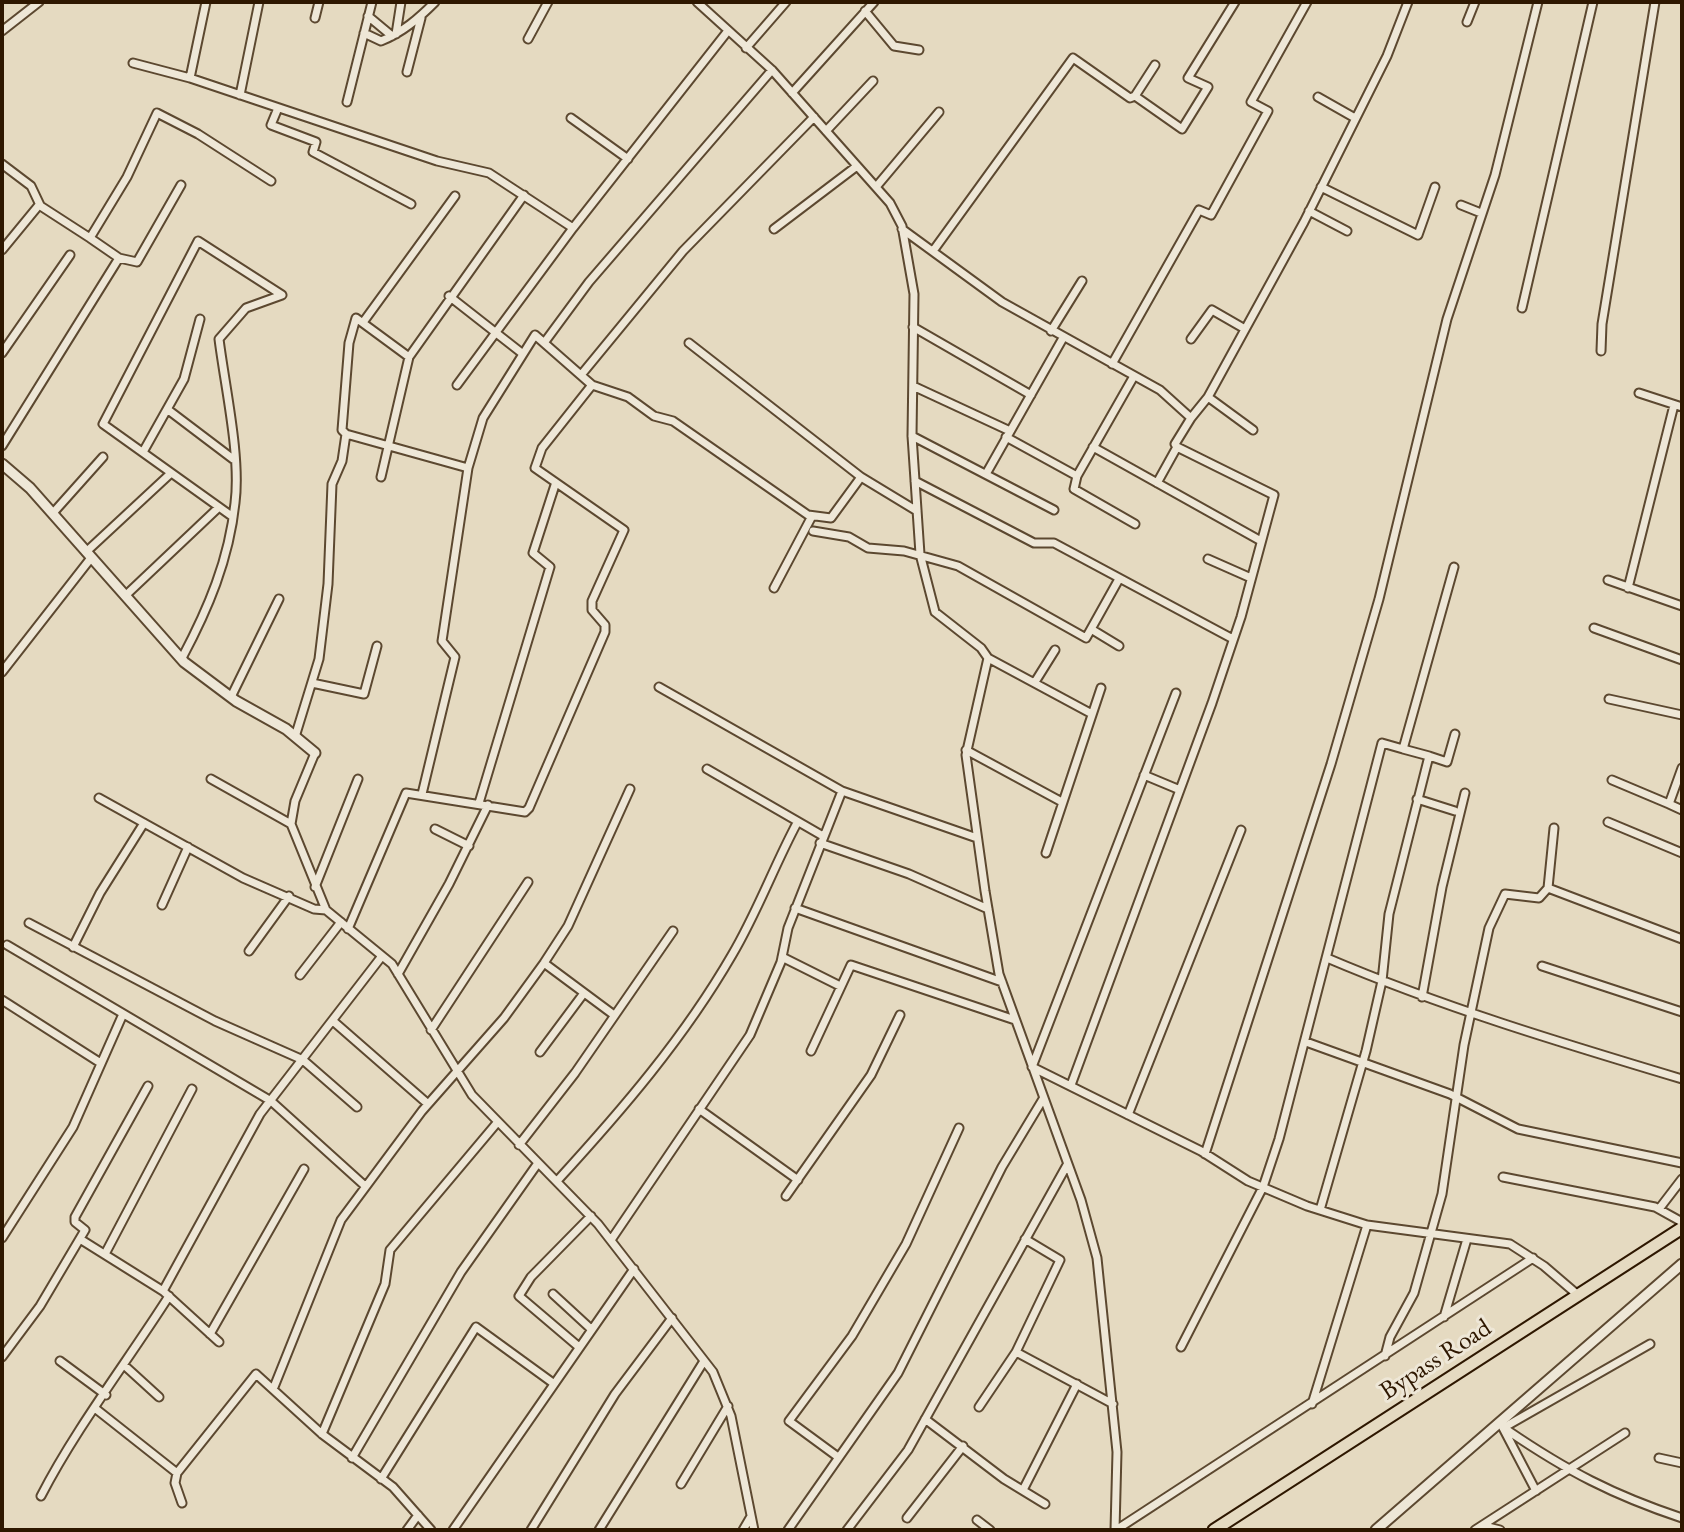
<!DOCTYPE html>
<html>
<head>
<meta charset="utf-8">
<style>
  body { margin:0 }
  #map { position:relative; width:1684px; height:1532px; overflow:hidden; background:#e5dac1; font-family:"EB Garamond",serif }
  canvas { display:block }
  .frame { position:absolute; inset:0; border:4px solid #2e1700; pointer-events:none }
</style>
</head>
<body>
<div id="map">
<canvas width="1684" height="1532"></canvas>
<div class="frame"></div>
</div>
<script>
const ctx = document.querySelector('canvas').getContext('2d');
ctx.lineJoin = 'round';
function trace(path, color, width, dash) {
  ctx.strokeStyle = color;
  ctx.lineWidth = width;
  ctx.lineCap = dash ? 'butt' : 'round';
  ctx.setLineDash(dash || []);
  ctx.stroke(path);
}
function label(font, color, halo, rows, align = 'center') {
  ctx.font = font + ' "EB Garamond",serif';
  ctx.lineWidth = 6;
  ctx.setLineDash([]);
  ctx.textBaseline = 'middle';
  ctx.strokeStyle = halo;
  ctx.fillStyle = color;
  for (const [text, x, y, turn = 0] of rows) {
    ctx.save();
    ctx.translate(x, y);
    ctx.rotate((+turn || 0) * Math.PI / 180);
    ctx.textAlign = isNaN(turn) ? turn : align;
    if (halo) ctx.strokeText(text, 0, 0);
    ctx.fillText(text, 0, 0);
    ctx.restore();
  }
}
const minor = new Path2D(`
  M697 2 772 70 890 203 902 226 914 294 912 436 920 554 935 612 981 648 988 658 966 755 985 891 999 974 1081 1200 1097 1258 1117 1452 1115 1530
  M865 11 894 46 919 50
  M368 16 392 36
  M315 18 319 2
  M1467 22 1475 2
  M2 31 39 2
  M364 33 381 41C403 32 418 19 435 2
  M396 34 401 2
  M528 39 548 2
  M746 48 786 2
  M133 63 190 78 437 161 489 173 573 228
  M1155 65 1135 96 1182 129 1208 87 1188 78 1235 2
  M407 72 421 18
  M190 78 206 2
  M792 93 874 2
  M240 95 259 2
  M1318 97 1355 118
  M347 102 372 2
  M278 108 271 125 316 142 313 152 411 204
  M571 118 628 159
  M826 131 873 81
  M2 164 31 186 40 205
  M876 187 939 112
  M1321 187 1418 235 1435 187
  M1461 205 1481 213
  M1309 211 1347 231
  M774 229 857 166
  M902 229 1002 302 1160 390 1191 418 1175 444 1177 447 1274 495 1241 617 1212 703 1071 1085
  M90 238 119 258 137 262 181 185
  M2 250 39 205 90 238 127 177 157 113 198 134 271 181
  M933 251 1073 58 1130 98 1135 96
  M449 296 523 354
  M1522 308 1593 2
  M364 321 455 196
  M913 327 1031 395
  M1051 331 1082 281
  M1191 339 1212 310 1245 329
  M544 343 589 282 772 70
  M689 343 861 477 917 511
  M1601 351 1602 324 1655 2
  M2 353 70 255
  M1112 364 1199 210 1211 215 1268 111 1251 102 1307 2
  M581 375 683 251 814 117
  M1134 376 1077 476 1074 489 1135 524
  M457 385 573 228 727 32
  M913 386 1010 431
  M1639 393 1682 407
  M1208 397 1253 430
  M167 409 233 459
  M1191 418 1208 397 1304 222 1387 56 1408 2
  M346 434 468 468 483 418 535 335 592 385 628 397 654 416 673 421 808 515 831 518 861 477
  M912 436 1054 510
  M1006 437 1077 476
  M2 446 119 258
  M1093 447 1261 541
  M143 452 184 379 200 319
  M986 474 1063 338
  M381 477 409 357 524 195
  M915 481 1034 543H1054L1233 639
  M1157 483 1177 447
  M53 513 103 457
  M813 531 849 537 868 548 904 551 958 566 1086 638 1119 579
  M86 552 170 474
  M1208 559 1251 578
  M1608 580 1682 606
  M774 588 812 516
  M1628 588 1674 405
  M125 596 218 508
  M1594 628 1682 660
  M1091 629 1119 646
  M182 658C208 609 229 560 235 503 241 457 225 387 219 339L246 308 282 295 198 241 103 424 233 517
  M988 658 1092 714
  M2 672 91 558
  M1035 682 1055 650
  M312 683 364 694 377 646
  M659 687 842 791 977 838
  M1176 693 1032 1067 1201 1151 1248 1181 1307 1206 1367 1225 1510 1244 1544 1266 1579 1296
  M231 697 279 599
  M1609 699 1682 715
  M295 737 319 659 328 584 332 484 342 461 346 434 342 430 349 343 356 318 409 357
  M966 750 1062 802
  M315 753 295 801 291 824 326 910 392 964 472 1095 598 1224 713 1372 731 1416 754 1530
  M1429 756 1447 762 1455 734
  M1682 768 1669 804 1682 810
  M707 769 823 836
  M1144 775 1180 790
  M211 779 291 824
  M1612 780 1669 804
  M422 794 455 657 442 641 468 468
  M99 798 243 878 314 909 326 910
  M1417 799 1455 811
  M479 803 550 567 533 553 555 485
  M1608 822 1682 853
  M1554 828 1548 888 1682 939
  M435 829 469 846
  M820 843 909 874 988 909
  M1046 853 1101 688
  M315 887 358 779
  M162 905 188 847
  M795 908 1002 982
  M29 923 215 1021 303 1060 357 1107
  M348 929 406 793 525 812 529 808 605 632V625L592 610V601L624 530 535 468 542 448 592 385
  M7 945 271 1101 364 1185
  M73 947 100 893 144 823
  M249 951 289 896
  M782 957 840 986
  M1327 958C1442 1007 1562 1043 1682 1079
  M544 963 614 1015
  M1542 966 1682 1012
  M398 974 449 884 488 805
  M300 975 341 922
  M1422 997 1442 887 1465 793
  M2 1000 99 1062
  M333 1021 428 1104
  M431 1030 528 882
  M1306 1042 1450 1094 1518 1129 1682 1163
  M811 1051 851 965 1015 1020
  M540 1052 584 993
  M699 1109 798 1180
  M1128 1115 1241 830
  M519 1145 575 1073 673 931
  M1205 1154 1331 764 1379 599 1447 319 1495 175 1538 2
  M1503 1177 1655 1207 1682 1222
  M557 1181C622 1110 684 1038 732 955 757 913 774 866 797 823
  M786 1196 871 1075 900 1015
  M1659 1209 1682 1179
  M1320 1210 1366 1051 1382 981 1389 914 1429 756 1403 749
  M2 1238 73 1127 123 1014
  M80 1239 163 1291 219 1342
  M611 1240 750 1035 781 962 788 928 842 791
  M105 1254 192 1089
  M163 1291 260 1114 382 956
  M553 1294 591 1329
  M1444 1317 1467 1239
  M210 1334 304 1169
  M579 1347 519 1296 531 1277 591 1216
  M1181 1347 1263 1187 1279 1139 1382 743 1403 749 1454 567
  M1016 1352 1113 1404
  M1385 1356 1390 1337 1414 1293 1442 1194 1464 1045 1489 928 1505 894 1539 898 1548 888
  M2 1357 40 1306 85 1230 75 1222V1217L148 1086
  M60 1361 106 1395
  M125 1366 159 1397
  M274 1387 341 1220 422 1111 504 1018 544 963 568 926 630 789
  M1312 1404 1367 1225
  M979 1407 1016 1352 1060 1260 1025 1239
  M96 1409 177 1473
  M925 1419 1004 1479 1045 1504
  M1507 1430C1567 1471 1613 1495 1682 1518
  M322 1434 385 1284 390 1250 496 1124
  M838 1457 789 1421 852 1336 906 1244 959 1128
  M352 1458 461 1272 538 1163
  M1659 1458 1682 1463
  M381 1479 476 1327 553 1383
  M681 1484 728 1406
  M1023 1490 1077 1384
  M1536 1491 1503 1428 1650 1344
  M41 1496C76 1428 127 1362 169 1296
  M182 1503 175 1483 177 1473 256 1374 322 1434 393 1487 431 1530
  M907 1518 963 1446
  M977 1520 990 1530
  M1484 1526 1500 1530
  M407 1530 418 1515
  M453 1530 634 1269
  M531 1530 615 1394 672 1318
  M599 1530 704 1361
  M743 1530 750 1518
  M788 1530 898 1373 1002 1167 1043 1099
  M847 1530 908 1450 1067 1165
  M1116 1530 1533 1258
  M1475 1530 1625 1433`);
const tertiary = new Path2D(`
  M2 464 30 488 184 662 236 701 286 729 315 753
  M1376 1530 1682 1264`);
const primary = new Path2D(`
  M1214 1530 1682 1228`);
trace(minor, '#5c4830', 11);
trace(tertiary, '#5c4830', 13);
trace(primary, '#2e1700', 15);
trace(minor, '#eee7d7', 7);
trace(tertiary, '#eee7d7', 9);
trace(primary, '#e5dac1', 11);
label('26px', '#2e1700', '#eee7d7', [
  ["Bypass Road",1436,1360,-33]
]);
</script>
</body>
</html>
